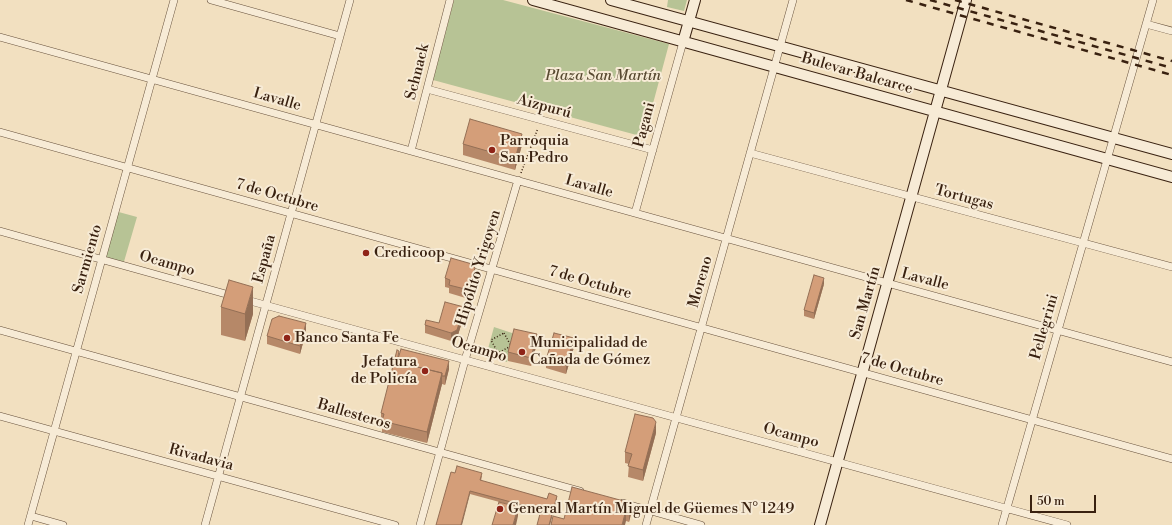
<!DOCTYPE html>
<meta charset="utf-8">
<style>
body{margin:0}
#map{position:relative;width:1172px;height:525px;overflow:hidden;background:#f2e0c0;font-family:"Libre Bodoni",serif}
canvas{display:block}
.scale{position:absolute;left:1030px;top:495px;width:66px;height:18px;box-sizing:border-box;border:2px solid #392110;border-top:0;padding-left:5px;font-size:12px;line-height:14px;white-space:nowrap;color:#392110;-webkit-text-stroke:3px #f7ebd6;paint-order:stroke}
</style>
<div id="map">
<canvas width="1172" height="525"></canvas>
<div class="scale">50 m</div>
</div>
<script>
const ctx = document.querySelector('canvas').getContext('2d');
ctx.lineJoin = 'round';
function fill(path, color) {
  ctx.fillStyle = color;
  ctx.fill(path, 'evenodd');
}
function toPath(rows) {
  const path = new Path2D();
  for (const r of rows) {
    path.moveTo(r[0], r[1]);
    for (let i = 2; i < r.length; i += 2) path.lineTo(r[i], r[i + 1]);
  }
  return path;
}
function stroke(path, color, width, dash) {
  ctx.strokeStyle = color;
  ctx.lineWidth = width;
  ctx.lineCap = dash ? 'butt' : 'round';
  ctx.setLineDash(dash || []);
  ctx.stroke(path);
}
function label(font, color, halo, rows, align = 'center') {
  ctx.font = font + ' "Libre Bodoni",serif';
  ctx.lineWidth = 4;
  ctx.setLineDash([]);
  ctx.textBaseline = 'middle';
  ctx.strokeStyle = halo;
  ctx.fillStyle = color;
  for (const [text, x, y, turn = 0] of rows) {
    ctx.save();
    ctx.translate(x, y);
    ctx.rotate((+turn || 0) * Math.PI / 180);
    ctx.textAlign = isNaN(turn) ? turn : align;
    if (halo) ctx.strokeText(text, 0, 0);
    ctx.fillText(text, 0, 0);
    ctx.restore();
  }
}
fill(toPath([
 [454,0,503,0,669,44,644,137,433,80],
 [668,0,687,0,684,11,667,7],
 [115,211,137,217,123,265,102,259],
 [494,327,515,334,507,362,486,356]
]), '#b7c395');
const street = toPath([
 [211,0,340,36],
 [1146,24,1172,31],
 [0,37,1172,362],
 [427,89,653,150],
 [0,132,1172,459],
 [411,151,450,0],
 [750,153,1172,267],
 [635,213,683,42],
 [0,231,233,296],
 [243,299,1067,525],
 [0,330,580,491],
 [0,416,395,525],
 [623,503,701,525],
 [31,516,63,525],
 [28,525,174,0],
 [205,525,350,0],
 [420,525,465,360,518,180],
 [646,525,793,0],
 [1002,525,1153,0]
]);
const secondary = toPath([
 [533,0,1172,177],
 [611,0,1172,154],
 [683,42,695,0],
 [820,525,966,0]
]);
stroke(street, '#67513c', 8);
stroke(secondary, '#392110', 12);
stroke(toPath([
 [521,173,538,128],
 [504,333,511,346,498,353,491,340,504,333],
 [479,355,496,349]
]), '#392110', 1.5, [1, 2]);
stroke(street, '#f7ebd6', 7);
stroke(secondary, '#f7ebd6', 10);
stroke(toPath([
 [906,0,1172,75],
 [930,0,1172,68],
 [955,0,1172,61]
]), '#392110', 2.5, [7, 7]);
fill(toPath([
 [463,144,522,145,515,170,463,155],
 [475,277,469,299,449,293,449,288,445,287,445,278],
 [824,284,814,319,804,316,804,310],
 [221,307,253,314,245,341,221,335],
 [464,316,457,338,451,341,425,333,425,325,439,323],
 [306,332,300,354,267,344,267,336],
 [537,343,531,366,508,361,508,352],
 [574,347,566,374,546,368,546,360],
 [399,354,449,369,445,385,442,384,427,443,382,432,382,425,381,424,381,413],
 [656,433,643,481,628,477,629,464,625,463,625,452],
 [455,473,482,476,481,481,547,499,557,498,540,513,470,494],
 [631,503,631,514,629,522,626,521,564,519]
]), '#b68868');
fill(toPath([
 [522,134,522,145,515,170,515,159],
 [475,268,475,277,469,299,469,290],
 [824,278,824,284,814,319,814,313],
 [253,287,253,314,245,341,245,314],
 [464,307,464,316,457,338,451,341,451,333],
 [306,323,306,332,300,354,300,346],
 [537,334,537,343,531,366,531,358],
 [574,338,574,347,566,374,566,365],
 [449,361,449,369,445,385,445,376],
 [442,373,442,384,427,443,427,432],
 [656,422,656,433,643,481,643,470],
 [470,491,470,494,462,525,461,525],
 [557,496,557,498,550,525,549,525],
 [631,503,631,514,629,522,629,511],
 [518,507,518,516,516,525,513,525],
 [626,510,626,521,625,525,622,525]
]), '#946f55');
const building = toPath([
 [470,119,522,134,515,159,463,144,470,119],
 [451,258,472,264,475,268,469,290,449,285,450,280,445,278,451,258],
 [814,275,824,278,814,313,804,310,814,275],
 [229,280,253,287,245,314,221,307,229,280],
 [445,302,464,307,457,330,451,333,425,325,426,320,439,323,445,302],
 [279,316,306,323,300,346,267,336,272,319,279,316],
 [514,329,537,334,531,358,508,352,514,329],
 [554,333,574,338,566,365,546,360,554,333],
 [401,349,449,361,445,376,442,376,442,373,397,362,401,349],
 [397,350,399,351,397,362,442,373,427,432,382,421,384,414,381,413,397,350],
 [635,414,653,418,656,422,643,470,628,466,632,454,625,452,635,414],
 [457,466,482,473,480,480,547,499,549,493,557,496,549,525,537,525,541,510,470,491,461,525,436,525,451,472,455,473,457,466],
 [572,487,631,503,629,511,626,510,622,525,551,525,553,516,564,519,572,487],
 [499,502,518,507,513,525,492,525,499,502]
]);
fill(building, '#d49e79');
stroke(building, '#946f55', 1);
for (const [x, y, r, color] of [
 [492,150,4,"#8f2418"],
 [366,253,4,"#8f2418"],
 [287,338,4,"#8f2418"],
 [522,352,4,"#8f2418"],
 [425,371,4,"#8f2418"],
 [500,509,4,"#8f2418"]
]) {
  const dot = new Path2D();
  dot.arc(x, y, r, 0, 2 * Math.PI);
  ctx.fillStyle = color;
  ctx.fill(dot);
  stroke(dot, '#f7ebd6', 1.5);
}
label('15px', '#392110', '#f7ebd6', [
 ["Schnack",418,72,-76],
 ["Bulevar Balcarce",857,74,16],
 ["Lavalle",277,100,16],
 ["Aizpurú",544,107,15],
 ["Pagani",645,125,-75],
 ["Lavalle",589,187,16],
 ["7 de Octubre",277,196,16],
 ["Tortugas",964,198,15],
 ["Sarmiento",88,259,-74],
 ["España",265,259,-75],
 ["Ocampo",167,264,16],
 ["Hipólito Yrigoyen",479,268,-73],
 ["Lavalle",925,280,15],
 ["Moreno",701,282,-74],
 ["7 de Octubre",590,283,16],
 ["San Martín",866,303,-74],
 ["Pellegrini",1045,327,-74],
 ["Ocampo",479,350,16],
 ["7 de Octubre",902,370,16],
 ["Ballesteros",354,415,16],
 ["Ocampo",791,436,15],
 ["Rivadavia",201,458,15]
]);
label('italic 15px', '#584a31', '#f7ebd6', [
 ["Plaza San Martín",603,76]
]);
label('15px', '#392110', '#f7ebd6', [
 ["Parroquia",500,141],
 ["San Pedro",500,158],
 ["Credicoop",374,253],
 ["Banco Santa Fe",295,338],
 ["Municipalidad de",530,343],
 ["Cañada de Gómez",530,360],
 ["Jefatura",417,362,"right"],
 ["de Policía",417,379,"right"],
 ["General Martín Miguel de Güemes N° 1249",508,509]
], 'left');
</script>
